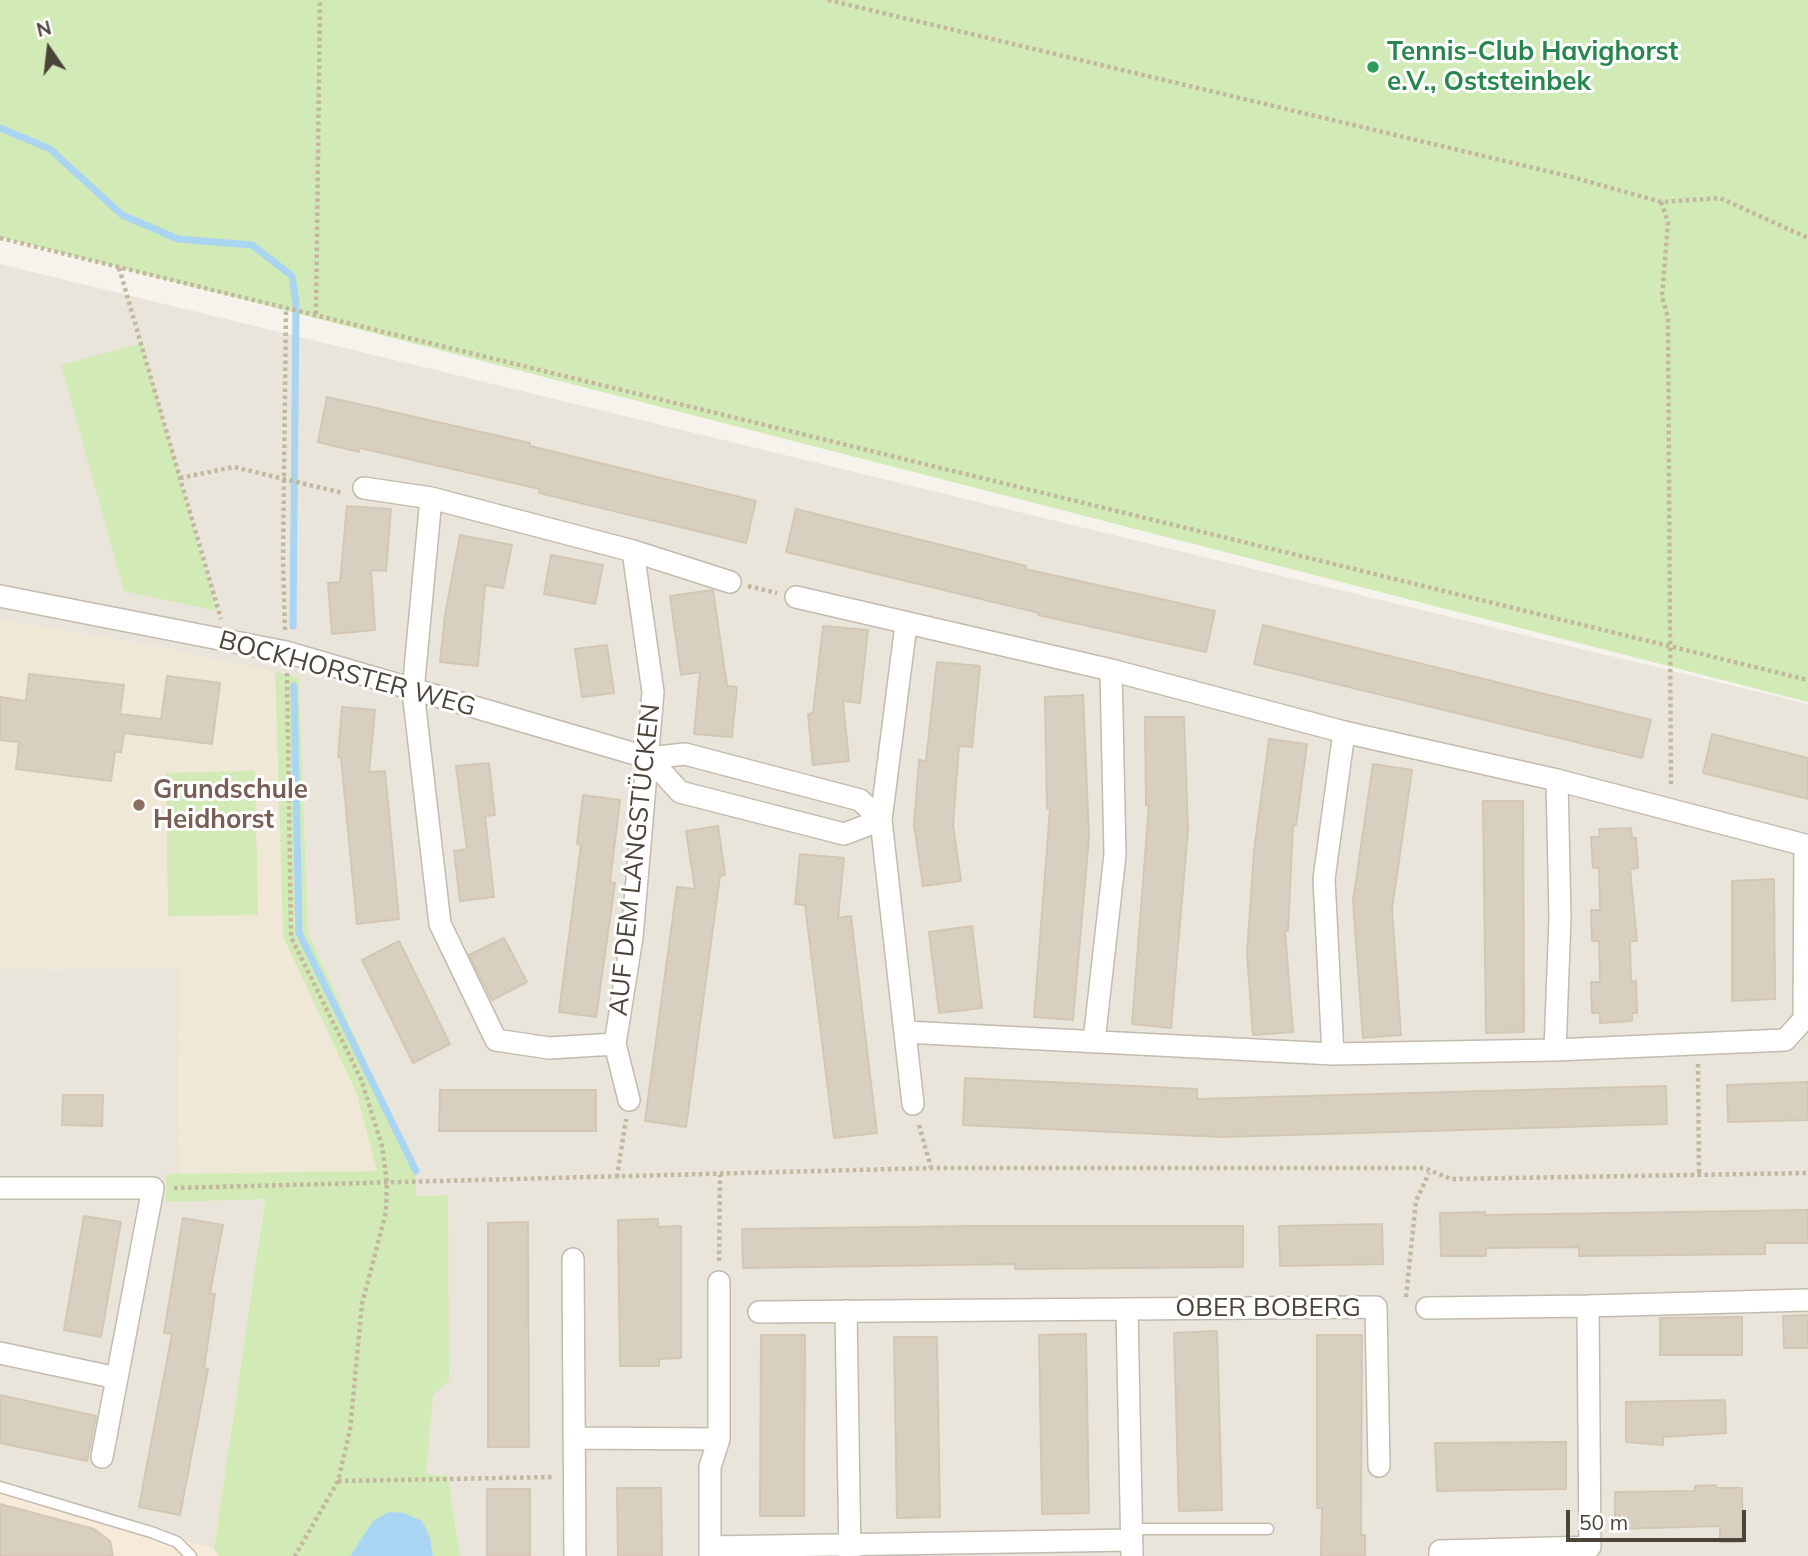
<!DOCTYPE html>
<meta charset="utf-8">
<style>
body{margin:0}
#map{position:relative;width:1808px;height:1556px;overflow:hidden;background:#f6f3ec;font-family:Mulish,sans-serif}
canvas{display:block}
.north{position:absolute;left:14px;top:14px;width:70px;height:70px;-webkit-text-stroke:5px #fff;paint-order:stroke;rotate:346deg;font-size:19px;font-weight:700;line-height:28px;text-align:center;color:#4b4439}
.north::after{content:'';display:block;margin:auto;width:24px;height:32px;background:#4b4439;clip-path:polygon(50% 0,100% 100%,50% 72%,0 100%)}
.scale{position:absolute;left:1566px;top:1510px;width:180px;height:32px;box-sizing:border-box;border:4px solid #4b4439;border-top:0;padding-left:9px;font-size:21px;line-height:24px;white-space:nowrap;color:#4b4439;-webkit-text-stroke:5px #fff;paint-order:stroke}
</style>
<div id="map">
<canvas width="1808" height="1556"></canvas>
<div class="north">N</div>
<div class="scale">50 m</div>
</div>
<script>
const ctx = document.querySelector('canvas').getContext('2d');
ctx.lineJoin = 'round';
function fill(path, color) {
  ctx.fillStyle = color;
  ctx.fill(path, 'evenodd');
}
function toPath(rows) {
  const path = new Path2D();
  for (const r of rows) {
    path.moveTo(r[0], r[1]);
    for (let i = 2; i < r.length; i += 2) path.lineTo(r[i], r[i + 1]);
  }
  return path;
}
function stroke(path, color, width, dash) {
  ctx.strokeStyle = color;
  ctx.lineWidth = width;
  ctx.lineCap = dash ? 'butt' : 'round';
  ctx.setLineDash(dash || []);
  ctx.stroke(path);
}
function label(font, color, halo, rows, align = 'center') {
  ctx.font = font + ' Mulish,sans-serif';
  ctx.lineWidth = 6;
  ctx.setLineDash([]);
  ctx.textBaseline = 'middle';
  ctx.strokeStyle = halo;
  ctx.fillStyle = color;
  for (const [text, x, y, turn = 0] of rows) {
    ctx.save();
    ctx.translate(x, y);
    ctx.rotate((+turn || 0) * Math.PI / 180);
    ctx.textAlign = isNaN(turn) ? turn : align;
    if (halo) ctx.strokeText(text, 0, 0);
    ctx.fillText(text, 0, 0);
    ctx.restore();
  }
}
fill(toPath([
 [0,264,1808,704,1808,1556,460,1556,448,1476,426,1474,448,1195,416,1196,416,1170,308,933,299,678,148,645,0,620],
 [180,968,179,1174,166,1174,166,1201,265,1198,214,1549,0,1488,0,969]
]), '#eae5da');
fill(toPath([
 [0,1488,214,1549,219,1556,0,1556]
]), '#f7ead8');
fill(toPath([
 [0,620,148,645,275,672,283,937,356,1092,377,1171,179,1174,180,968,0,969]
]), '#efe8d6');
fill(toPath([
 [0,0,1808,0,1808,702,0,237],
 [142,343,180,478,217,611,124,591,61,365],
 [275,672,299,678,308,933,416,1170,416,1196,448,1195,449,1380,433,1396,426,1474,448,1476,460,1556,433,1556,430,1537,373,1521,350,1556,219,1556,214,1549,265,1199,166,1202,166,1174,377,1171,356,1092,283,937],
 [255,771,258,915,168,916,166,773]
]), '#d2eab5');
fill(toPath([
 [389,1512,404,1513,422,1521,430,1537,433,1556,350,1556,373,1521]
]), '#a9d4f2');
stroke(toPath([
 [0,128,50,149,122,215,178,239,252,245,292,276,296,303,293,626],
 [294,686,299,933,416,1171]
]), '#a9d4f2', 7);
const building = toPath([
 [327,397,530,443,530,446,756,501,746,543,539,493,540,489,360,448,359,452,318,442,327,397],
 [347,506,391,509,386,571,371,570,375,630,332,634,328,583,340,582,347,506],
 [796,509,1026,566,1025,569,1215,611,1206,652,1038,615,1039,613,786,552,796,509],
 [460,535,512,545,503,588,485,585,478,666,440,662,445,615,460,535],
 [551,555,603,565,595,604,544,594,551,555],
 [713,590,727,686,737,687,732,737,694,734,700,672,681,675,670,596,713,590],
 [1263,625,1651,720,1642,758,1254,664,1263,625],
 [823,626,868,630,860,703,843,701,849,761,813,765,808,714,813,713,823,626],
 [607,645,614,693,582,697,575,649,607,645],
 [937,662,980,666,972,747,959,746,953,825,961,881,923,886,914,825,919,760,926,761,937,662],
 [29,674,124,685,120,714,161,719,167,676,220,683,212,744,124,733,121,752,115,752,111,781,16,769,19,742,0,740,0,697,26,701,29,674],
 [1083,695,1089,837,1073,1020,1034,1017,1050,809,1047,809,1045,697,1083,695],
 [342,707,375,710,369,772,385,771,399,919,357,924,341,757,338,757,342,707],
 [1145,717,1184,717,1188,830,1171,1028,1132,1024,1149,805,1146,805,1145,717],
 [1712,734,1808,758,1808,799,1703,773,1712,734],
 [1269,739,1307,744,1296,825,1293,825,1288,931,1285,931,1293,1032,1253,1035,1247,954,1254,851,1269,739],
 [489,763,495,815,485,816,494,897,460,901,454,851,467,849,456,766,489,763],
 [1373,764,1412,770,1392,909,1401,1035,1363,1038,1353,901,1373,764],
 [583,795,620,800,610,882,615,883,596,1017,559,1012,581,845,577,844,583,795],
 [1483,801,1523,801,1524,1032,1486,1033,1483,801],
 [718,826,725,875,720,876,686,1127,645,1121,677,887,695,889,686,831,718,826],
 [1631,828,1632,838,1636,838,1638,868,1630,869,1637,941,1630,941,1631,982,1636,981,1637,1013,1632,1013,1632,1021,1600,1023,1600,1013,1592,1013,1591,982,1600,982,1599,941,1592,941,1591,910,1600,910,1599,868,1593,868,1591,837,1600,837,1599,829,1631,828],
 [800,854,844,858,838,918,851,916,877,1133,834,1138,805,905,795,904,800,854],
 [1774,879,1775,999,1732,1001,1732,881,1774,879],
 [972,926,982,1008,939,1013,929,932,972,926],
 [504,938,527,982,492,1000,469,955,504,938],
 [399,941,450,1044,413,1063,362,960,399,941],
 [965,1078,1197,1089,1197,1099,1666,1086,1667,1124,1221,1137,963,1125,965,1078],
 [1808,1082,1808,1120,1728,1122,1727,1085,1808,1082],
 [440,1090,596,1090,596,1131,439,1131,440,1090],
 [63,1095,103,1095,102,1126,62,1125,63,1095],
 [1808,1210,1808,1243,1765,1243,1765,1254,1579,1256,1579,1247,1486,1248,1486,1256,1441,1256,1440,1213,1485,1212,1485,1215,1808,1210],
 [84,1216,121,1222,101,1337,64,1330,84,1216],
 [183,1218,223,1225,210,1293,215,1294,204,1368,208,1369,180,1515,139,1507,172,1334,164,1333,183,1218],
 [658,1219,658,1227,681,1226,681,1358,659,1359,659,1366,620,1366,618,1220,658,1219],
 [528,1222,529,1447,488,1447,488,1223,528,1222],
 [1382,1224,1383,1264,1280,1266,1279,1226,1382,1224],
 [979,1226,1243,1226,1243,1267,1015,1269,1015,1264,743,1268,742,1229,979,1226],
 [1808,1315,1808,1348,1784,1348,1783,1316,1808,1315],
 [1742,1317,1742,1355,1660,1355,1660,1318,1742,1317],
 [1217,1331,1222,1510,1179,1511,1174,1333,1217,1331],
 [1086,1334,1089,1513,1042,1514,1039,1335,1086,1334],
 [761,1335,805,1335,804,1516,760,1516,761,1335],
 [1317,1335,1362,1335,1361,1535,1365,1535,1365,1556,1321,1556,1322,1508,1317,1508,1317,1335],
 [894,1337,937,1337,940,1517,897,1518,894,1337],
 [0,1395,96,1416,87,1461,0,1443,0,1395],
 [1725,1400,1726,1433,1663,1437,1663,1445,1626,1442,1626,1402,1725,1400],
 [1566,1442,1566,1489,1437,1491,1435,1443,1566,1442],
 [1716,1485,1716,1488,1742,1488,1743,1542,1720,1542,1720,1526,1615,1529,1615,1492,1695,1491,1695,1486,1716,1485],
 [617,1488,661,1488,662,1556,618,1556,617,1488],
 [487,1489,530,1489,530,1556,487,1556,487,1489],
 [0,1504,94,1529,110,1541,113,1556,0,1556,0,1504]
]);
fill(building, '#d8cfc1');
stroke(building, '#d3c7b4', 2);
const service = toPath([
 [0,1487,151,1532,177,1542,191,1556],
 [1132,1529,1268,1529]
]);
const minor = toPath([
 [364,488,431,498,633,551,730,582],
 [431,498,413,691,440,924,496,1040,549,1048,615,1044],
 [0,596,286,652,649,758,685,754,860,800,881,820,844,834,680,792,649,758],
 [796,597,1111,670,1344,732,1557,780,1805,845,1804,1019,1785,1040,1555,1050,1333,1054,905,1032],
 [906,625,881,820,913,1104],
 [1094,1041,1115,855,1111,670],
 [1555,1050,1560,918,1557,780],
 [1333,1054,1324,879,1344,732],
 [629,1100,615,1044,632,937,653,692,633,551],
 [0,1188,153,1188,102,1457],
 [573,1259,575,1556],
 [1588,1306,1808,1300],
 [1427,1308,1588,1306,1590,1547,1440,1551,1440,1556],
 [1127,1309,1132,1556],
 [846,1311,850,1556],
 [759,1312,1376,1307,1379,1466],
 [0,1353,117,1378],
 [574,1438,719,1439],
 [710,1547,1132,1540],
 [710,1556,710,1467,719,1439,719,1282]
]);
stroke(service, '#c2bbae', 13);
stroke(minor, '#c2bbae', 24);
stroke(toPath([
 [828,0,1572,177,1661,202,1720,198,1808,238],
 [1661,202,1668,222,1662,297,1668,317,1671,787],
 [0,238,1808,680],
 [119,268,221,619],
 [316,314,320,0],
 [180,478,234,467,343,493],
 [748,586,777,593],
 [285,630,283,559,286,308],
 [287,673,291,937,361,1079,382,1146,387,1183,386,1212,362,1304,350,1430,338,1481,295,1556],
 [1698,1064,1699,1175],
 [919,1125,931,1168],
 [617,1177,626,1119],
 [174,1188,931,1168,1424,1168,1451,1179,1808,1173],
 [719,1261,720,1175],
 [1406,1297,1416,1201,1429,1173],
 [338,1481,554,1477]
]), '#c4b79f', 4.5, [3.5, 3.5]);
stroke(service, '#fff', 10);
stroke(minor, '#fff', 21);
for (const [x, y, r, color] of [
 [1373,67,7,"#2e9e5b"],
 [139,805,7,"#8d6e63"]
]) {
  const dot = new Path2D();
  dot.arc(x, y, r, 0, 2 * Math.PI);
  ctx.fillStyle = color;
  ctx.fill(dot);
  stroke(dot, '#fff', 2.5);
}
label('bold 26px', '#27864d', '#fff', [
 ["Tennis-Club Havighorst",1387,52],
 ["e.V., Oststeinbek",1387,82]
], 'left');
label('26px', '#4b4439', '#fff', [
 ["BOCKHORSTER WEG",347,674,15],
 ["AUF DEM LANGSTÜCKEN",635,860,-84],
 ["OBER BOBERG",1268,1308]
]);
label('bold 26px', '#785e54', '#fff', [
 ["Grundschule",153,790],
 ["Heidhorst",153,820]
], 'left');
</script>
